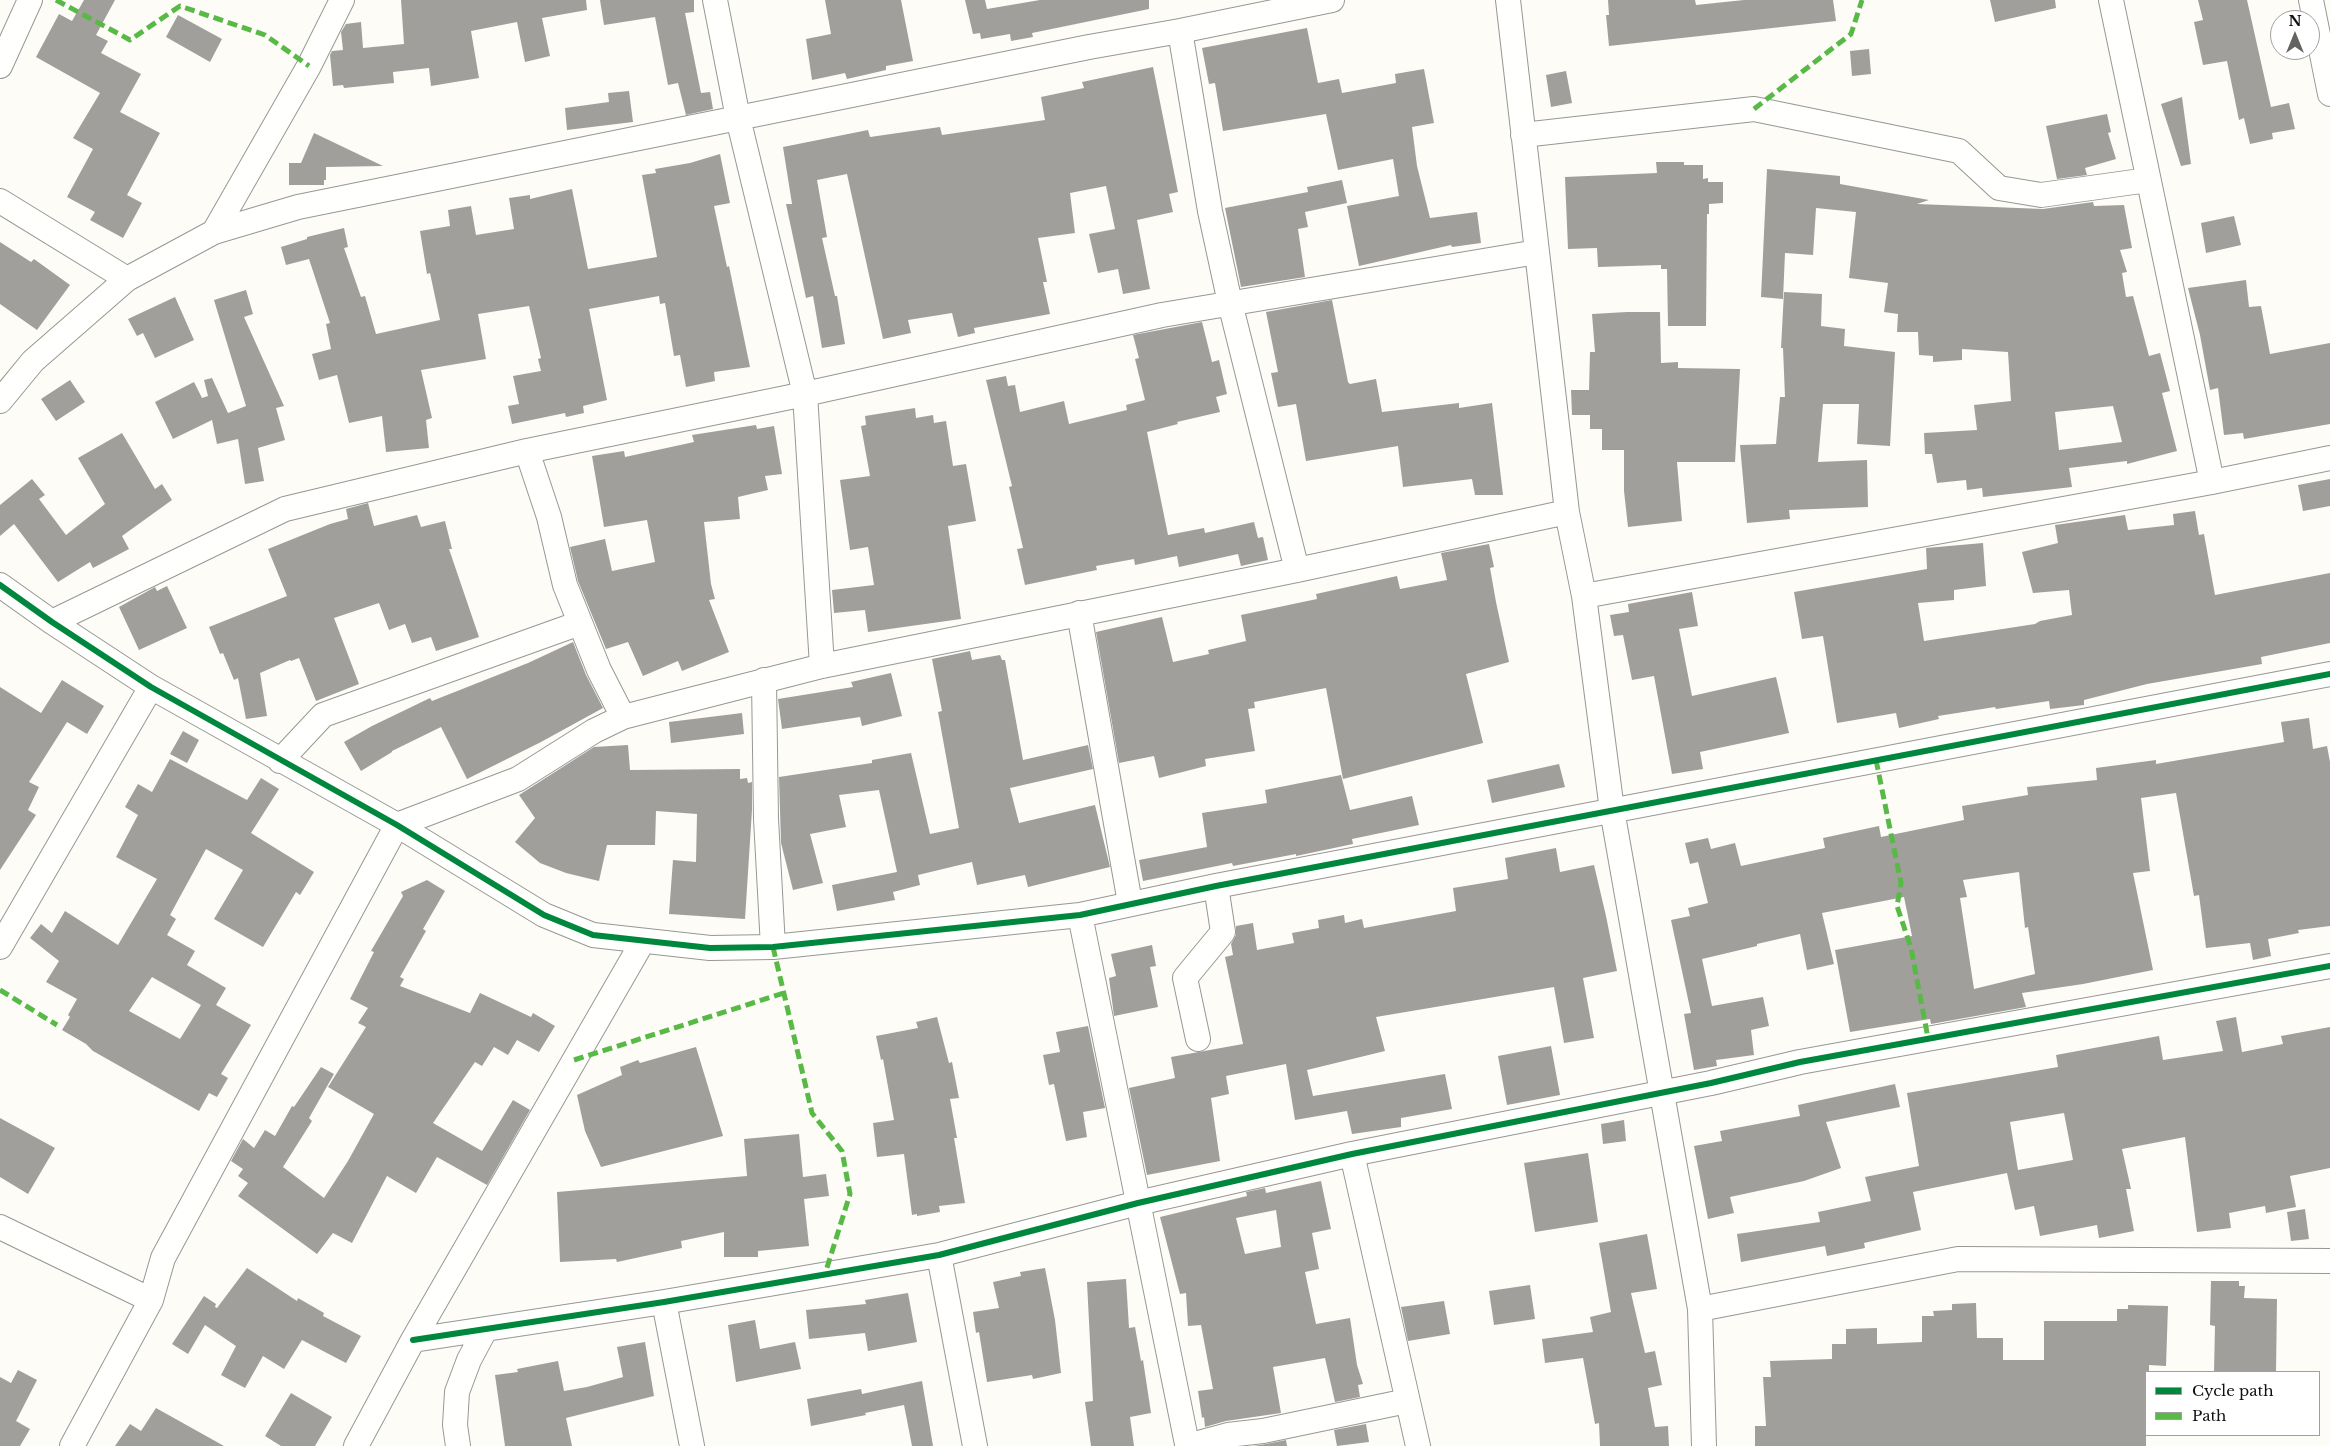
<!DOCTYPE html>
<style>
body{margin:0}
#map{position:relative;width:2330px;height:1446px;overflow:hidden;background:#fdfcf7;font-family:"Libre Baskerville",serif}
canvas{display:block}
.legend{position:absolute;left:2145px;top:1371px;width:175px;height:65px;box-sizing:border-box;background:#fff;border:1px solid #a0a0a0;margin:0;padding:6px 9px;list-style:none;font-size:15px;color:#111}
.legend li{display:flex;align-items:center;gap:10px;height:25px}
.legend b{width:25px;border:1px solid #a0a0a0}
.north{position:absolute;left:2270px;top:10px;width:50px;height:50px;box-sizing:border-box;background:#fff;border:1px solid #a0a0a0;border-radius:50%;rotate:0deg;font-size:14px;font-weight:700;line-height:20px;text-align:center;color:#111}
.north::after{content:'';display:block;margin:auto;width:18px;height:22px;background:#646362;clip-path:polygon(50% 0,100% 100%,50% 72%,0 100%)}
</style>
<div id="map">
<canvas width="2330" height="1446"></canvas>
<ul class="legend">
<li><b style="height:6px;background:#00873e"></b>Cycle path</li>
<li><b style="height:6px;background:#58b947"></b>Path</li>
</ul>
<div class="north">N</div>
</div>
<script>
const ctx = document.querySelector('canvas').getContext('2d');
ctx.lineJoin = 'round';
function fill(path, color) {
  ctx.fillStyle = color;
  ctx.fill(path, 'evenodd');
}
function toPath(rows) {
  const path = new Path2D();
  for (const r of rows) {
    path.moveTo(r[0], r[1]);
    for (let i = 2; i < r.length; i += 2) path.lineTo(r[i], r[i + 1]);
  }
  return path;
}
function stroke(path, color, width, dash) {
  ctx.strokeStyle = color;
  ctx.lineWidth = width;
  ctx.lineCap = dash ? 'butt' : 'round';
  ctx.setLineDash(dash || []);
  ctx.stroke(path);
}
fill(toPath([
 [84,0,115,0,96,35,108,41,101,53,141,74,120,112,160,133,127,195,142,203,123,238,90,220,95,212,67,197,93,149,73,138,100,93,36,57,59,14,72,21],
 [401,0,586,0,587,10,542,18,550,56,525,62,517,22,471,31,479,78,431,86,429,68,393,72,394,83,344,88,343,85,333,86,330,55,332,51,343,50,341,32,346,24,361,22,363,48,404,44],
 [600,0,694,0,694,12,685,13,701,93,710,92,713,109,686,115,678,83,668,85,655,17,604,25],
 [825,0,901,0,913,61,886,66,886,70,847,79,845,73,812,80,806,39,831,34],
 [965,0,985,0,987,9,1040,0,1149,0,1149,9,1032,33,1033,37,1011,41,1010,34,981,39,980,33,973,34],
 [1608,0,1695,0,1696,5,1744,0,1833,0,1836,21,1609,46,1606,15,1609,15],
 [1990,0,2055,0,2056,8,1995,22],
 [2198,0,2247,0,2271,107,2289,103,2295,129,2272,133,2273,139,2250,144,2244,118,2239,120,2227,61,2203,65,2194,22,2203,20],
 [178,15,222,39,210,62,166,37],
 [1307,28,1318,83,1339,79,1342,93,1396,83,1395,74,1424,69,1434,123,1412,127,1417,166,1430,218,1477,212,1481,243,1452,247,1451,245,1359,266,1347,206,1399,196,1393,159,1338,170,1326,114,1223,131,1215,83,1209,84,1202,48],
 [1869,49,1871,74,1852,76,1850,51],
 [1153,67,1178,192,1169,194,1173,212,1137,220,1150,289,1123,294,1118,269,1098,273,1089,234,1115,229,1106,186,1070,193,1075,233,1038,238,1047,282,1043,282,1050,314,974,328,975,333,958,337,952,313,908,320,911,333,883,339,847,174,817,180,827,237,822,238,835,296,837,296,845,344,822,348,813,296,806,298,786,204,792,204,783,147,868,130,870,137,940,127,942,135,1045,120,1041,97,1084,88,1082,82],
 [1566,71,1572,103,1551,107,1546,75],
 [629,91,633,122,567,130,565,108,609,102,608,93],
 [2182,97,2191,164,2181,166,2161,104],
 [2107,114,2111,132,2108,133,2116,159,2085,168,2087,175,2057,179,2046,126],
 [314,133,383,166,326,167,326,180,324,180,324,185,289,185,289,163,301,163],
 [720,154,730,203,714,206,727,267,729,266,750,367,714,372,715,381,686,387,680,355,674,356,665,303,660,304,659,296,589,309,607,400,583,406,584,413,566,417,565,413,512,424,508,406,519,404,513,376,541,371,538,359,541,358,529,306,478,314,486,359,421,370,432,418,426,420,429,448,386,452,382,416,349,423,337,375,319,380,312,354,331,349,326,324,330,323,309,259,286,265,281,247,307,239,307,237,344,228,348,247,344,248,361,297,365,296,376,334,440,320,430,273,427,274,420,231,450,226,448,210,471,206,476,235,514,229,509,198,530,195,530,199,572,189,588,269,657,257,642,175,656,173,655,169,690,163],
 [1656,162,1684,162,1684,165,1703,165,1703,179,1708,178,1708,182,1723,182,1723,203,1709,204,1709,214,1707,214,1706,326,1668,326,1667,269,1661,269,1661,265,1598,267,1597,248,1568,249,1565,177,1657,173],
 [1767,169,1840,176,1840,184,1929,200,1917,204,2043,209,2093,202,2094,206,2124,205,2132,248,2120,250,2127,272,2122,273,2126,297,2133,296,2149,356,2160,353,2170,391,2162,393,2177,451,2127,464,2127,461,2069,468,2072,487,1983,497,1982,488,1967,490,1966,480,1937,483,1932,454,1925,454,1924,433,1977,430,1974,405,2011,401,2008,352,1962,349,1962,360,1933,362,1933,356,1919,355,1918,332,1897,332,1898,314,1884,312,1888,283,1849,278,1856,212,1816,208,1813,255,1785,253,1783,299,1761,297],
 [2113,406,2122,442,2059,450,2055,412],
 [1342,180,1347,203,1305,212,1308,227,1298,229,1305,277,1241,287,1225,208,1308,192,1307,187],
 [2234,216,2241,245,2206,253,2201,223],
 [0,242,31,262,34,259,70,285,37,330,0,304],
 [2246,280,2249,307,2261,306,2270,354,2330,343,2330,424,2244,439,2243,433,2224,435,2218,388,2210,390,2200,335,2188,288],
 [246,290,253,314,244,317,284,406,276,408,285,440,258,448,264,481,245,484,238,439,217,444,212,420,173,439,155,402,194,382,202,398,208,396,204,380,212,378,228,413,246,406,214,300],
 [1784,292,1822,294,1821,326,1845,329,1844,346,1895,352,1890,446,1857,444,1859,404,1823,404,1818,462,1867,460,1868,507,1789,510,1790,519,1747,523,1740,445,1776,444,1780,397,1785,397,1783,348,1781,348],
 [175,297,194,340,155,358,143,333,137,336,128,319],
 [1332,300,1348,382,1350,384,1376,379,1382,412,1459,403,1459,408,1492,403,1503,495,1475,495,1472,479,1403,487,1398,446,1306,461,1296,404,1278,407,1271,373,1278,372,1266,312],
 [1627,312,1660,312,1661,363,1678,362,1678,368,1740,369,1735,462,1677,462,1682,521,1628,527,1624,491,1624,450,1602,450,1602,429,1590,429,1590,415,1572,415,1571,390,1589,390,1590,352,1595,352,1592,314],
 [1202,322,1212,362,1219,360,1227,394,1216,397,1220,412,1177,422,1178,424,1147,432,1168,535,1204,528,1205,533,1254,522,1258,538,1263,537,1268,560,1241,566,1238,554,1179,567,1177,556,1135,565,1134,559,1096,566,1097,570,1025,585,1017,549,1023,548,1009,487,1012,486,986,380,1006,376,1008,386,1015,385,1020,412,1064,401,1069,424,1127,410,1126,405,1145,400,1135,359,1139,358,1133,335],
 [70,380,85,402,56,421,41,399],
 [915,408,916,418,933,415,934,423,946,421,953,466,966,464,976,521,948,526,961,619,868,632,865,610,834,613,832,590,874,585,868,547,850,550,840,480,870,476,861,426,866,425,865,416],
 [756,425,757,429,774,426,782,474,765,476,768,490,738,497,740,519,704,522,711,584,715,599,709,600,729,652,682,671,678,661,643,676,628,642,606,649,578,581,570,547,605,539,612,571,655,562,647,520,604,527,592,456,624,451,625,457,694,442,692,435],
 [122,433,155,489,162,484,172,500,122,536,129,549,93,568,90,562,58,582,14,524,0,536,0,505,32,479,45,495,39,499,66,535,105,504,78,458],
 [2330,479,2330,506,2303,511,2298,485],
 [368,503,374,526,417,515,421,527,445,521,452,549,449,549,479,637,436,651,431,637,412,643,405,624,389,630,379,603,334,618,359,684,316,701,299,658,291,661,290,660,260,673,267,716,246,719,238,678,234,680,223,653,220,654,209,627,287,596,268,549,330,524,348,519,346,509],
 [2195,511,2199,535,2204,534,2215,595,2330,573,2330,643,2261,657,2262,664,2147,684,2084,700,2084,705,2050,709,2049,701,1996,709,1995,707,1938,716,1939,719,1899,728,1896,713,1837,723,1823,636,1802,639,1794,592,1927,569,1926,548,1983,543,1986,586,1954,590,1954,600,1918,603,1924,641,2035,624,2040,621,2072,615,2069,590,2033,593,2022,552,2058,543,2055,525,2125,515,2128,530,2174,525,2173,514],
 [1489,544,1494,567,1490,568,1496,602,1509,662,1466,674,1483,743,1343,779,1326,688,1254,702,1255,708,1248,709,1255,751,1205,759,1206,766,1159,778,1154,756,1119,763,1096,632,1162,617,1173,662,1209,654,1208,650,1246,641,1241,615,1317,599,1316,594,1397,576,1400,589,1447,580,1441,553],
 [167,586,187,628,139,650,119,607,155,587,157,591],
 [1692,592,1698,626,1679,629,1692,696,1776,677,1789,733,1700,752,1703,769,1672,774,1654,676,1632,680,1623,635,1614,636,1610,615,1629,612,1628,604],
 [573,642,586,675,603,708,541,742,467,779,441,727,392,751,392,752,361,771,344,742,372,726,430,698,432,701,528,663],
 [970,651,972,660,1000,655,1002,660,1005,660,1023,760,1088,745,1093,769,1010,788,1019,823,1095,805,1110,867,1028,887,1025,875,977,885,972,862,918,875,920,885,893,892,895,900,837,911,832,885,897,872,879,790,839,795,846,827,810,834,823,883,793,890,781,843,779,777,872,763,872,760,911,753,930,834,959,828,938,712,942,711,932,659],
 [891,673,902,716,862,726,860,717,782,729,778,699,853,687,851,682],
 [62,680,104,706,87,734,67,722,29,782,39,787,28,810,36,815,0,870,0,687,41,713],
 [742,713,744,734,671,743,669,722],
 [2309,718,2313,749,2327,746,2330,762,2330,926,2298,930,2299,933,2268,939,2271,956,2253,960,2250,943,2206,948,2199,895,2194,896,2176,793,2141,798,2150,871,2133,873,2153,970,2083,984,2022,993,2026,1007,1931,1024,1930,1019,1850,1032,1835,950,1912,936,1904,897,1822,913,1834,964,1807,970,1800,934,1757,944,1757,946,1702,959,1712,1006,1763,997,1769,1026,1751,1030,1754,1055,1716,1060,1717,1066,1694,1070,1684,1014,1691,1013,1671,920,1690,916,1688,908,1708,903,1698,862,1690,864,1685,843,1708,838,1711,849,1735,843,1741,866,1825,848,1823,838,1879,826,1881,837,1964,820,1962,806,2028,795,2027,787,2097,780,2096,768,2156,760,2156,764,2284,742,2281,722],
 [2019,872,2025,928,2028,927,2035,974,1974,989,1960,898,1967,897,1963,880],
 [183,731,199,740,187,763,170,754],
 [628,745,630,770,740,769,740,779,747,778,748,783,752,782,752,810,745,919,669,914,673,860,696,862,697,814,656,811,655,845,607,845,599,881,566,873,540,863,515,842,535,818,519,795,594,747],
 [170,759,247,800,261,778,279,789,251,833,314,872,300,895,296,892,263,947,214,919,243,870,206,849,170,915,176,919,167,935,195,951,187,965,226,988,216,1005,251,1025,221,1074,228,1078,217,1097,209,1093,199,1111,93,1051,86,1044,62,1030,70,1017,68,1015,77,999,46,982,59,961,30,938,41,924,52,933,65,911,118,945,157,879,116,857,138,815,125,807,138,784,152,792],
 [152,977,201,1005,180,1039,129,1011],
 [1559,764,1565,787,1492,803,1487,780],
 [1341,775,1350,810,1412,796,1419,825,1352,839,1353,844,1296,856,1296,854,1233,866,1232,863,1143,881,1139,860,1207,847,1202,813,1267,803,1265,790],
 [1556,848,1560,872,1594,865,1606,916,1617,971,1583,978,1594,1038,1564,1043,1554,987,1376,1017,1385,1051,1307,1070,1313,1096,1445,1074,1452,1109,1401,1118,1401,1127,1352,1134,1347,1111,1295,1120,1286,1064,1226,1076,1229,1094,1211,1098,1220,1161,1147,1175,1129,1088,1175,1078,1171,1057,1243,1044,1225,957,1233,955,1231,944,1236,935,1236,926,1253,923,1257,950,1294,943,1292,933,1319,928,1318,920,1344,915,1345,923,1362,919,1364,928,1456,911,1453,888,1508,879,1505,858],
 [427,880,445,891,423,929,426,931,400,977,404,979,400,986,470,1013,480,993,531,1017,533,1013,555,1026,539,1052,517,1040,508,1055,494,1047,482,1066,475,1062,433,1123,482,1151,513,1100,530,1110,487,1185,437,1157,416,1193,387,1176,352,1243,333,1233,317,1254,238,1196,248,1183,238,1176,243,1169,231,1161,243,1139,254,1148,265,1130,275,1136,292,1106,294,1107,321,1067,334,1074,309,1118,312,1121,283,1167,324,1198,348,1161,374,1114,328,1087,366,1027,358,1023,368,1008,350,999,374,952,371,951,403,896,401,892],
 [1152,945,1156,966,1150,967,1158,1007,1114,1016,1109,978,1116,976,1111,954],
 [937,1017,949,1063,952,1062,959,1098,950,1099,957,1138,954,1138,965,1203,939,1206,940,1212,917,1216,917,1214,912,1215,904,1154,877,1157,873,1123,894,1120,883,1059,881,1060,876,1036,918,1028,916,1022],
 [2236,1017,2242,1052,2283,1044,2281,1036,2330,1027,2330,1168,2290,1176,2296,1207,2266,1213,2265,1206,2229,1213,2231,1228,2197,1232,2185,1137,2122,1149,2131,1189,2126,1189,2134,1231,2099,1238,2097,1225,2040,1236,2034,1206,2015,1210,2007,1173,1913,1192,1921,1230,1864,1243,1865,1248,1827,1256,1825,1246,1741,1262,1737,1234,1820,1222,1818,1212,1871,1201,1865,1177,1919,1166,1907,1093,2058,1067,2056,1055,2159,1036,2163,1060,2223,1051,2216,1021],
 [2064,1113,2073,1160,2018,1170,2010,1122],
 [1088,1026,1105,1108,1083,1112,1087,1137,1066,1141,1054,1084,1049,1085,1043,1055,1060,1052,1056,1032],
 [1551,1046,1560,1095,1507,1105,1498,1056],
 [696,1047,723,1136,601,1167,585,1131,577,1095,622,1075,620,1067,638,1060,640,1063],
 [1895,1084,1900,1107,1826,1122,1841,1168,1804,1181,1730,1197,1734,1213,1708,1219,1694,1146,1722,1141,1720,1131,1800,1116,1798,1105],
 [0,1118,55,1148,28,1194,0,1177],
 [1624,1120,1626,1141,1603,1144,1601,1124],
 [799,1134,803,1177,826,1174,829,1196,804,1199,809,1246,758,1251,758,1257,724,1257,724,1232,681,1241,682,1248,617,1262,616,1259,560,1262,557,1192,747,1176,744,1139],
 [1588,1153,1598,1222,1535,1232,1524,1163],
 [1321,1181,1331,1229,1312,1233,1319,1269,1305,1272,1316,1324,1350,1318,1357,1365,1363,1384,1358,1385,1360,1397,1335,1402,1325,1358,1273,1367,1281,1413,1226,1421,1205,1427,1204,1417,1202,1418,1198,1391,1213,1389,1201,1325,1188,1326,1186,1293,1180,1294,1160,1217,1247,1196,1246,1192,1265,1188,1266,1193],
 [1276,1210,1281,1247,1245,1254,1236,1218],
 [2305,1209,2309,1239,2291,1241,2287,1212],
 [1647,1234,1657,1289,1631,1293,1645,1353,1655,1351,1662,1385,1648,1388,1655,1427,1668,1426,1669,1446,1600,1446,1599,1423,1595,1424,1583,1358,1545,1363,1542,1339,1593,1332,1590,1317,1611,1312,1599,1243],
 [247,1268,297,1301,298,1298,324,1313,323,1316,361,1336,346,1363,302,1340,284,1369,263,1356,245,1388,221,1375,236,1346,205,1325,188,1354,172,1344,204,1296,216,1304,215,1307,217,1308],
 [1045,1268,1055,1320,1061,1373,1033,1379,1032,1375,987,1382,979,1332,976,1333,973,1312,999,1308,993,1282,1021,1276,1020,1272],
 [1126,1279,1129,1328,1135,1327,1141,1361,1143,1360,1151,1413,1130,1417,1134,1446,1091,1446,1085,1402,1093,1401,1087,1282],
 [2211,1281,2239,1281,2239,1286,2245,1286,2244,1298,2277,1299,2276,1372,2214,1372,2215,1326,2210,1325],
 [1530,1285,1535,1319,1494,1325,1489,1291],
 [908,1293,917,1342,868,1351,865,1333,809,1339,806,1310,866,1304,865,1300],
 [1444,1301,1450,1334,1408,1341,1401,1307],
 [1976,1303,1977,1338,2003,1338,2003,1360,2044,1360,2044,1321,2117,1321,2117,1309,2128,1309,2128,1305,2168,1306,2166,1366,2149,1365,2149,1372,2146,1372,2146,1446,1755,1446,1755,1426,1766,1426,1763,1377,1771,1377,1770,1361,1832,1359,1832,1344,1846,1344,1846,1329,1877,1328,1877,1344,1922,1342,1922,1316,1934,1316,1933,1311,1952,1310,1952,1304],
 [755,1320,760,1349,795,1342,801,1369,736,1382,728,1325],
 [645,1342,654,1396,566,1418,572,1446,505,1446,495,1375,518,1372,517,1369,558,1361,564,1391,587,1387,623,1377,617,1347],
 [18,1370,37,1380,16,1421,30,1429,20,1446,0,1446,0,1377,11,1383],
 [922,1381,933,1446,912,1446,904,1405,865,1413,866,1415,811,1426,807,1399,861,1389,862,1394],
 [291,1393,332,1417,315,1446,281,1446,265,1436],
 [156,1408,224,1446,115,1446,130,1424,141,1431],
 [1366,1424,1369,1442,1337,1446,1334,1430],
 [1286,1440,1287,1446,1253,1446,1266,1444]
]), '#a19f9c');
const minor = toPath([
 [715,0,738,118,805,394,822,666],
 [1508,0,1567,512,1584,596,1612,810,1700,1309,1704,1446],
 [2111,0,2212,482],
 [2311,0,2330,94],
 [1180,31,1210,211,1230,303,1297,570],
 [0,66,30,0],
 [1523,135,1754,109,1959,151,1999,188,2041,195,2148,180],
 [0,201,127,279],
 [214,232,309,66,342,0],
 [0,401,33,361,127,279,214,232,298,207,1089,47,1180,31,1332,0],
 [527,451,549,517,565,585,599,670,623,717],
 [0,585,52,622,151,687,397,825,544,915,593,935,710,948,773,947,1080,915,1216,886,2330,674],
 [1584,596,2212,482,2330,458],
 [1079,613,1130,903],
 [52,622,285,509,527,451,805,394,1162,315,1537,252],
 [764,680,766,819,773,947],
 [280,761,323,715,580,623],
 [1080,915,1187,1444],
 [0,947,151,687],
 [1198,1039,1185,978,1223,932,1216,886],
 [1352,1154,1418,1446],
 [0,1227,151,1300],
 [939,1255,975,1446],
 [664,1302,692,1446],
 [1700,1309,1958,1259,2330,1261],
 [413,1340,664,1302,939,1255,1138,1203,1352,1154,1711,1083,1800,1062,2330,966],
 [72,1446,151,1300,163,1258,397,825,518,779,594,731,623,717,822,666,1297,570,1567,512],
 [356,1446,413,1340,643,941],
 [458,1446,455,1425,457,1392,469,1360,485,1330],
 [1187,1446,1228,1435,1263,1431,1407,1401]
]);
stroke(minor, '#979795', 26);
stroke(minor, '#fffffe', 24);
stroke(toPath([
 [56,0,130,40,180,6,265,35,309,66],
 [1754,109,1851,34,1862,0],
 [1876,760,1901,883,1897,906,1911,948,1928,1038],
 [773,947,812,1113,842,1151,850,1194,825,1274],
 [0,990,57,1025],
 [574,1060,784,993]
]), '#58b947', 5, [10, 5]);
stroke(toPath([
 [0,585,52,622,151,687,397,825,544,915,593,935,710,948,773,947,1080,915,1216,886,2330,674],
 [413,1340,664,1302,939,1255,1138,1203,1352,1154,1711,1083,1800,1062,2330,966]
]), '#00873e', 6);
</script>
